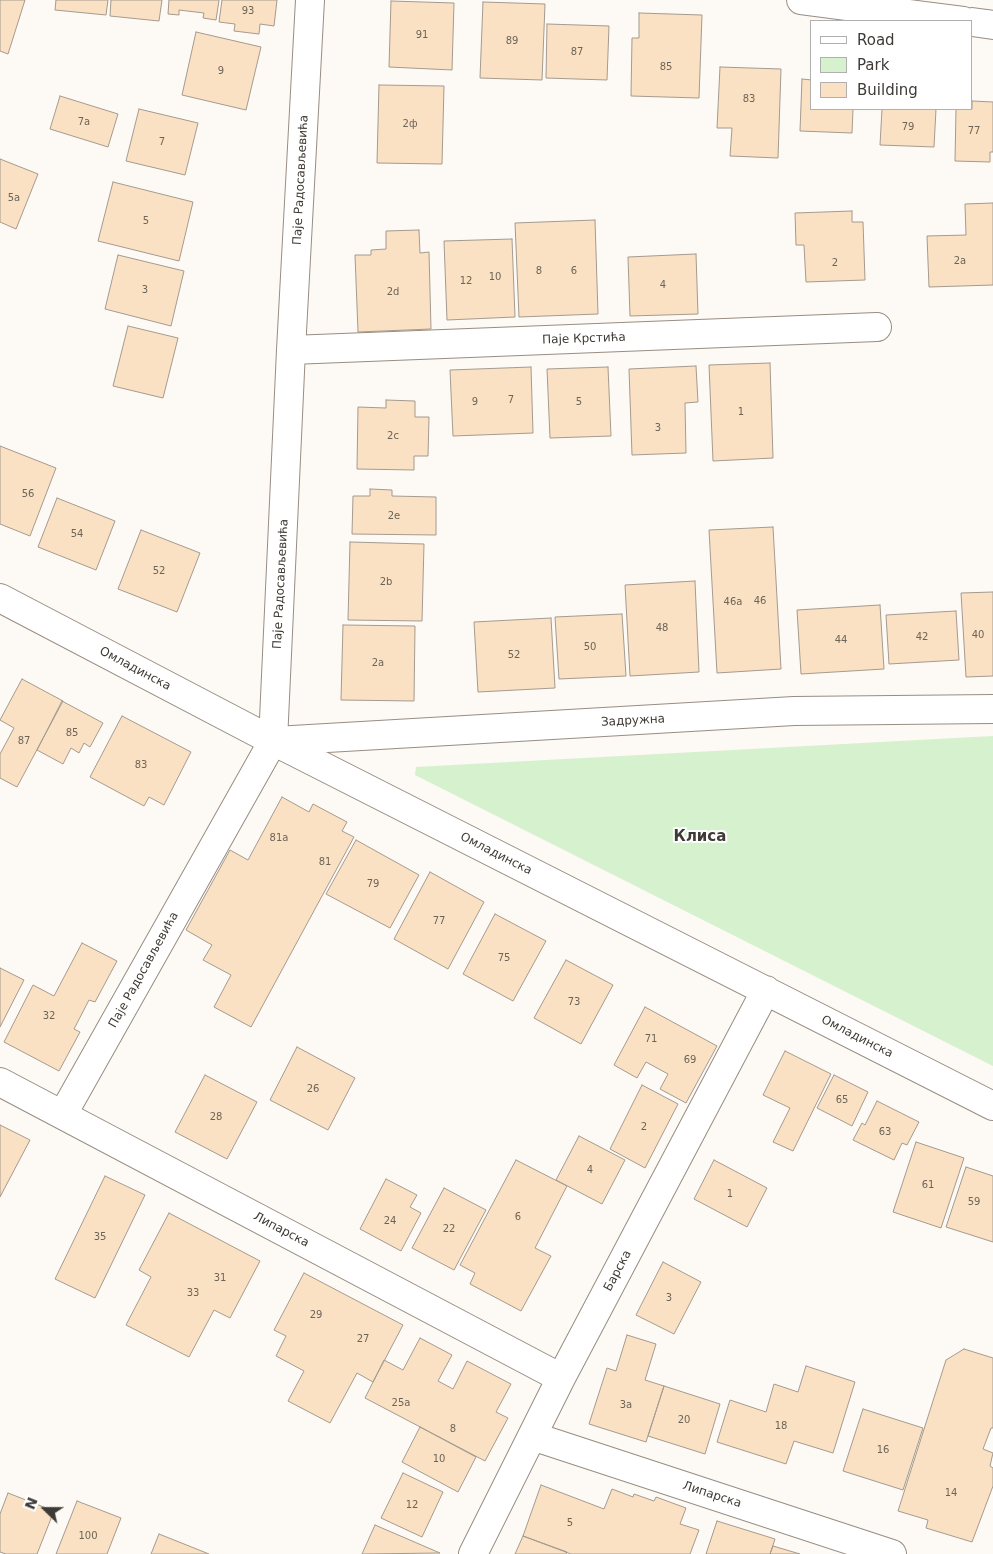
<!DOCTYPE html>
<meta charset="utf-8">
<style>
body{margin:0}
#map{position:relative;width:993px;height:1554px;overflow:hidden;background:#fdf9f4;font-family:"DejaVu Sans",sans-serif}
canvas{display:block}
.legend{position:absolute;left:810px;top:20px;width:162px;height:90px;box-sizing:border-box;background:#fff;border:1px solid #b2b0ae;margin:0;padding:6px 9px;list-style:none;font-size:15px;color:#3e3a35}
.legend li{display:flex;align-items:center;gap:10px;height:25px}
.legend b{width:25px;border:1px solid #b2b0ae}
.north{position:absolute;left:20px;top:1484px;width:50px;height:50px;-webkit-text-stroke:4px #fff;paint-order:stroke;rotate:292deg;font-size:14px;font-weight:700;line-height:20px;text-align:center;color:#3e3a35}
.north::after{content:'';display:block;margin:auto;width:18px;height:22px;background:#3e3a35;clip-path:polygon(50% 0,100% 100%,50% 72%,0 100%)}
</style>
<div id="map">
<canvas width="993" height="1554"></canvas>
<ul class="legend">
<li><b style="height:6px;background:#fff"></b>Road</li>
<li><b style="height:14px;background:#d6f1cd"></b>Park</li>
<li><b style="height:14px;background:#fbe1c3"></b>Building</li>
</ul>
<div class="north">N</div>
</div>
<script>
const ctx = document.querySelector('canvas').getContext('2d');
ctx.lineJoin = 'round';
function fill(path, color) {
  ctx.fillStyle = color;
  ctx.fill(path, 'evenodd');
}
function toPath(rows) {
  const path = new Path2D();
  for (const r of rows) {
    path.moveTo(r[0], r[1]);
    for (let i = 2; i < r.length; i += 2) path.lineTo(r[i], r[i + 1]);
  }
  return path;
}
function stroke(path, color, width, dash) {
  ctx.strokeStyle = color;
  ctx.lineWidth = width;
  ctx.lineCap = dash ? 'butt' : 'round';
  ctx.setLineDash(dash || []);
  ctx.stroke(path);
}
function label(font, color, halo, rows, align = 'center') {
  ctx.font = font + ' "DejaVu Sans",sans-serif';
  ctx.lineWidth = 4;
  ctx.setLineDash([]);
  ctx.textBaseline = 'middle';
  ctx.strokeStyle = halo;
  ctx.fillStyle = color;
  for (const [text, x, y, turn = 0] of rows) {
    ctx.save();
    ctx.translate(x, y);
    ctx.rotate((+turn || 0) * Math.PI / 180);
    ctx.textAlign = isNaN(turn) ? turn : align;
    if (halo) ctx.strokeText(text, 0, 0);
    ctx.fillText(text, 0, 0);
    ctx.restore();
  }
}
fill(toPath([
 [993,736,993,1066,415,775,416,767]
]), '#d6f1cd');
const building = toPath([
 [0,0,25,0,8,54,0,51,0,0],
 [56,0,108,0,106,15,55,10,56,0],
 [111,0,162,0,159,21,110,16,111,0],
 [169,0,219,0,216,20,203,18,204,13,179,10,179,15,168,14,169,0],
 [222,0,277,0,274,26,260,24,259,34,234,31,235,24,219,22,222,0],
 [391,1,454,3,452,70,389,67,391,1],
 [483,2,545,4,542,80,480,78,483,2],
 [639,13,702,15,699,98,631,96,632,38,639,38,639,13],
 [547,24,609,26,607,80,546,78,547,24],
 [196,32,261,47,246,110,182,95,196,32],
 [720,67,781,69,778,158,730,156,732,128,717,128,720,67],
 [802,79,812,80,812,109,853,109,852,133,800,131,802,79],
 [379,85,444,86,442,164,377,163,379,85],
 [60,96,118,114,108,147,50,129,60,96],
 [972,101,993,102,993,152,990,152,990,162,955,161,956,109,972,109,972,101],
 [139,109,198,123,185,175,126,161,139,109],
 [882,109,936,109,934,147,880,145,882,109],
 [0,159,38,174,16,229,0,222,0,159],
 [113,182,193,202,179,261,98,241,113,182],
 [993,203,993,285,929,287,927,236,966,235,965,204,993,203],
 [852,211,852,222,863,222,865,280,806,282,804,245,796,245,795,213,852,211],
 [595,220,598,314,519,317,515,223,595,220],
 [419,230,420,253,429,252,431,329,358,332,355,255,371,255,371,250,386,249,386,231,419,230],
 [512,239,515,317,447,320,444,241,512,239],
 [696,254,698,314,630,316,628,257,696,254],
 [118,255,184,271,171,326,105,309,118,255],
 [128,326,178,338,163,398,113,386,128,326],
 [770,363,773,458,713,461,709,365,770,363],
 [696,366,698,402,685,403,686,453,632,455,629,369,696,366],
 [531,367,533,433,453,436,450,370,531,367],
 [608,367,611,436,550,438,547,369,608,367],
 [386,400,415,401,415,417,429,417,428,456,414,456,414,470,357,469,358,407,386,408,386,400],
 [0,446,56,468,30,536,0,524,0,446],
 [370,489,392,490,392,496,436,497,436,535,352,534,353,496,370,496,370,489],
 [57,498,115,521,96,570,38,547,57,498],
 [773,527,781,669,717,673,709,530,773,527],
 [141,530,200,553,177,612,118,589,141,530],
 [350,542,424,544,422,621,348,620,350,542],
 [695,581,699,672,630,676,625,585,695,581],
 [993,592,993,676,966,677,961,593,993,592],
 [880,605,884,669,801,674,797,610,880,605],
 [956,611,959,660,889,664,886,615,956,611],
 [622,614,626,676,559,679,555,617,622,614],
 [551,618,555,688,478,692,474,622,551,618],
 [343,625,415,626,414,701,341,700,343,625],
 [22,679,63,701,17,787,0,778,0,754,14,728,0,720,22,679],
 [62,701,103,723,90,747,84,743,79,753,71,748,63,764,37,750,62,701],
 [122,716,191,752,164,805,149,797,144,806,90,777,122,716],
 [282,797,309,812,313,804,347,822,342,831,354,837,251,1027,214,1007,231,975,203,960,212,945,186,930,230,850,248,860,282,797],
 [356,840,419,875,390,928,326,894,356,840],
 [430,872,484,902,448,969,394,939,430,872],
 [495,914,546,941,513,1001,463,974,495,914],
 [82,943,117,961,95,1002,89,1000,74,1029,80,1032,59,1071,4,1042,33,985,54,996,82,943],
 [566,960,613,985,581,1044,534,1018,566,960],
 [0,968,24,980,0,1027,0,968],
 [645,1007,717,1046,686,1103,660,1089,668,1074,646,1062,637,1078,614,1065,645,1007],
 [297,1047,355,1078,328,1130,270,1100,297,1047],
 [785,1051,831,1074,793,1151,773,1142,790,1108,763,1095,785,1051],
 [205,1075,257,1102,227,1159,175,1132,205,1075],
 [834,1075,868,1092,852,1126,817,1108,834,1075],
 [642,1085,678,1104,645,1168,610,1149,642,1085],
 [877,1101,919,1122,907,1145,902,1143,894,1160,853,1140,862,1123,865,1125,877,1101],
 [0,1125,30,1140,0,1197,0,1125],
 [579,1136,625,1160,602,1204,556,1180,579,1136],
 [916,1142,964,1158,941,1228,893,1212,916,1142],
 [516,1160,567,1186,535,1248,551,1256,521,1311,470,1284,475,1273,460,1265,516,1160],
 [714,1160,767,1188,747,1227,694,1199,714,1160],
 [966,1167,993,1176,993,1242,946,1227,966,1167],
 [105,1176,145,1195,95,1298,55,1279,105,1176],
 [386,1179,417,1195,410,1207,421,1213,401,1251,360,1229,386,1179],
 [444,1188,486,1210,454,1270,412,1248,444,1188],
 [169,1213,260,1261,230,1318,214,1310,189,1357,126,1325,151,1277,139,1270,169,1213],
 [663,1262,701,1282,674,1334,636,1315,663,1262],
 [304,1273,403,1325,373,1382,357,1373,330,1423,288,1401,304,1371,276,1356,286,1336,274,1330,304,1273],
 [627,1335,656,1344,645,1380,664,1386,646,1442,589,1424,607,1368,616,1371,627,1335],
 [420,1338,452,1355,438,1381,453,1389,467,1361,511,1384,496,1412,508,1418,485,1461,365,1398,384,1360,403,1370,420,1338],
 [964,1349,993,1358,993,1428,991,1428,983,1449,993,1453,990,1466,993,1468,993,1486,972,1542,926,1528,928,1520,898,1511,946,1360,964,1349],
 [806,1366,855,1382,833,1453,794,1441,786,1464,717,1442,730,1400,766,1412,774,1384,798,1392,806,1366],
 [664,1386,720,1404,705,1454,648,1436,664,1386],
 [863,1409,923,1428,903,1490,843,1471,863,1409],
 [420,1427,476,1457,458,1492,402,1462,420,1427],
 [403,1473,443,1492,422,1537,381,1518,403,1473],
 [541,1485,604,1509,612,1489,633,1497,634,1494,654,1501,656,1497,686,1508,680,1524,699,1530,690,1554,571,1554,523,1536,541,1485],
 [8,1493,54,1511,37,1554,6,1554,0,1552,0,1514,8,1493],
 [77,1501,121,1518,107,1554,56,1554,77,1501],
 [717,1521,775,1539,770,1554,706,1554,717,1521],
 [375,1525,440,1553,362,1554,375,1525],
 [159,1534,209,1554,151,1554,159,1534],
 [523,1536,567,1552,566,1554,515,1554,523,1536],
 [773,1546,800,1554,770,1554,773,1546]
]);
fill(building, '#fbe1c3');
stroke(building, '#a49a8e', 1);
const minor = toPath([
 [801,0,963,21],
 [972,22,993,25],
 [291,350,877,327],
 [0,598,273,741,993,1106],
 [275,741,794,711,993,709],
 [0,1082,561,1378],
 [63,1114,273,741,291,350,310,0],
 [532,1436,892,1554],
 [473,1554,561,1378,766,990]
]);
stroke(minor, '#988d82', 30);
stroke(minor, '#fff', 28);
label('10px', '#6d6458', null, [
 ["93",248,11],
 ["91",422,35],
 ["89",512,41],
 ["87",577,52],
 ["85",666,67],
 ["9",221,71],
 ["83",749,99],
 ["7a",84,122],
 ["2ф",410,124],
 ["79",908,127],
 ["77",974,131],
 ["7",162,142],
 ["5a",14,198],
 ["5",146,221],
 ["2a",960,261],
 ["2",835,263],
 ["8",539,271],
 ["6",574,271],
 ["10",495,277],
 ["12",466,281],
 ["4",663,285],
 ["3",145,290],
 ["2d",393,292],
 ["7",511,400],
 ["9",475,402],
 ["5",579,402],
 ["1",741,412],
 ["3",658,428],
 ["2c",393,436],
 ["56",28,494],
 ["2e",394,516],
 ["54",77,534],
 ["52",159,571],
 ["2b",386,582],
 ["46",760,601],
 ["46a",733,602],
 ["48",662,628],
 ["40",978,635],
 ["42",922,637],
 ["44",841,640],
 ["50",590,647],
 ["52",514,655],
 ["2a",378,663],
 ["85",72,733],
 ["87",24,741],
 ["83",141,765],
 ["81a",279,838],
 ["81",325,862],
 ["79",373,884],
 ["77",439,921],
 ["75",504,958],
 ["73",574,1002],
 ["32",49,1016],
 ["71",651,1039],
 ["69",690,1060],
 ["26",313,1089],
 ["65",842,1100],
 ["28",216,1117],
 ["2",644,1127],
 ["63",885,1132],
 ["4",590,1170],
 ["61",928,1185],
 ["1",730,1194],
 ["59",974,1202],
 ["6",518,1217],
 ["24",390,1221],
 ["22",449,1229],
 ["35",100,1237],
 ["31",220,1278],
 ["33",193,1293],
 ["3",669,1298],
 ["29",316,1315],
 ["27",363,1339],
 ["25a",401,1403],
 ["3a",626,1405],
 ["20",684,1420],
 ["18",781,1426],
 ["8",453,1429],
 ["16",883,1450],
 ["10",439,1459],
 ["14",951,1493],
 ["12",412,1505],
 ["5",570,1523],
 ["100",88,1536]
]);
label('12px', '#3e3a35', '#fff', [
 ["Паје Радосављевића",301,180,-87],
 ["Паје Крстића",584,339,-2],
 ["Паје Радосављевића",281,584,-87],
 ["Омладинска",135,669,28],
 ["Задружна",633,721,-3],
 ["Омладинска",496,854,27],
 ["Паје Радосављевића",144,970,-61],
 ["Омладинска",857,1037,27],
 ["Липарска",281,1230,28],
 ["Барска",618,1271,-62],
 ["Липарска",712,1495,18]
]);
label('bold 15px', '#3e3a35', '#fff', [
 ["Клиса",700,837]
]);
</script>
